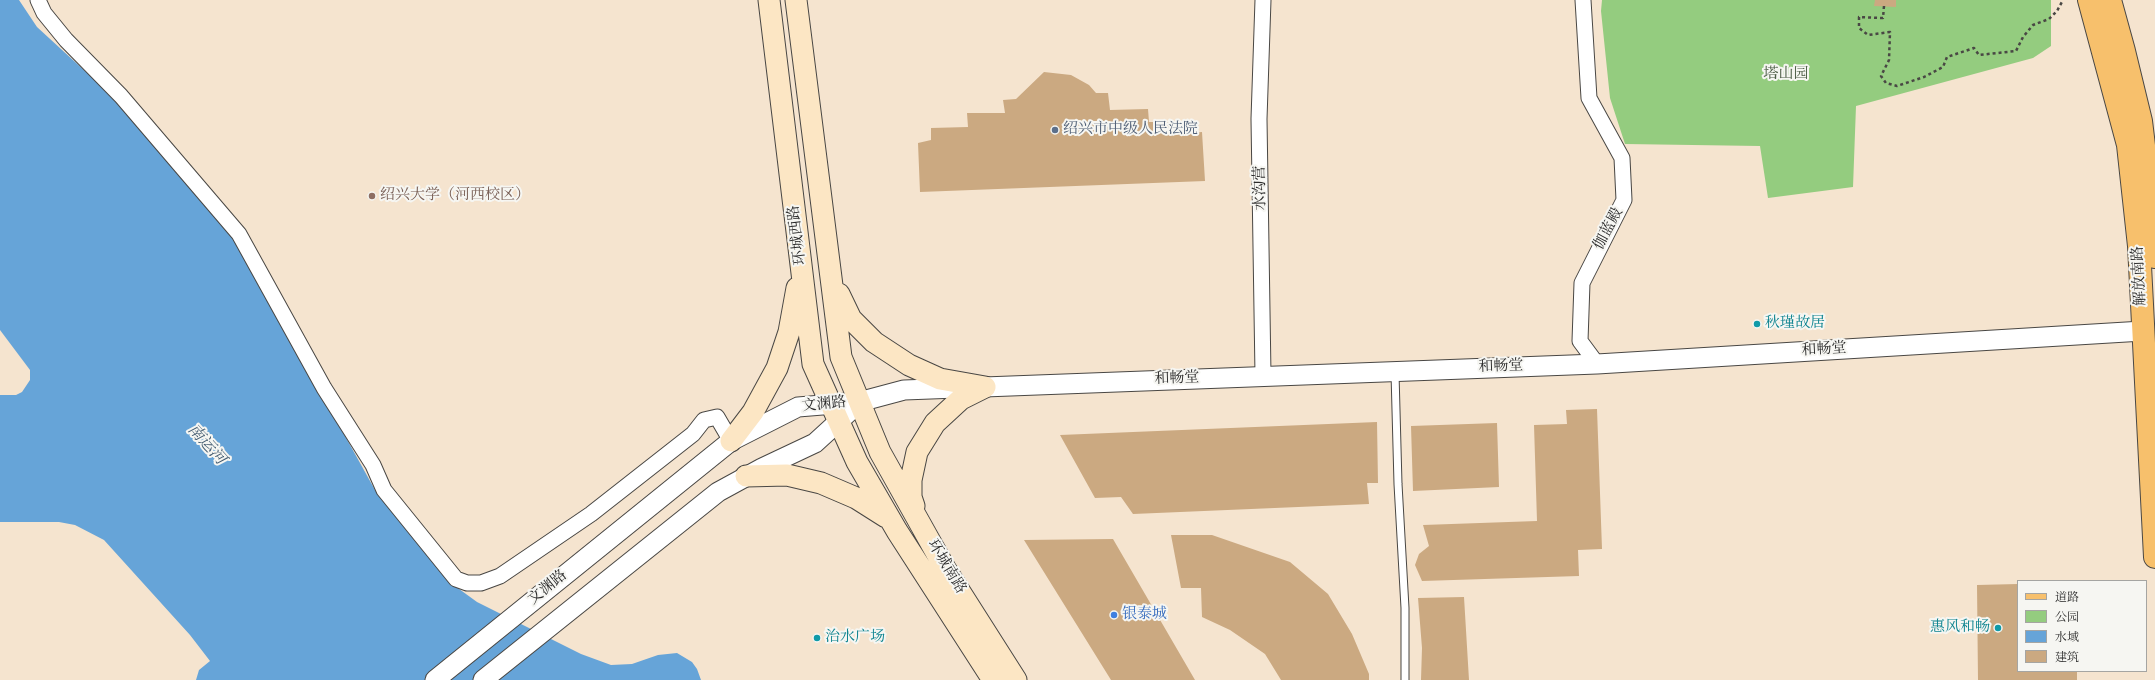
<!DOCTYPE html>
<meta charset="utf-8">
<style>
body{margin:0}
#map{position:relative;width:2155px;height:680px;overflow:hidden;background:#f5e4cf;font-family:"IM FELL Double Pica","Noto Serif SC",serif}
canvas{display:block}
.legend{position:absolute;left:2017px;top:580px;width:130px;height:92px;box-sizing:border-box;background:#f6f6f2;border:1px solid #a5a5a2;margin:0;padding:5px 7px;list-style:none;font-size:12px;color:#2b2b2b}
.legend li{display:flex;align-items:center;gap:8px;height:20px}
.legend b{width:20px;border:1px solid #a5a5a2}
</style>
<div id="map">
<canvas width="2155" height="680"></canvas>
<ul class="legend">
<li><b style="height:5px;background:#f7c06c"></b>道路</li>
<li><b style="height:11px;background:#94cc7f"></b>公园</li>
<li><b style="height:11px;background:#66a4d8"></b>水域</li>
<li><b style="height:11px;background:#cba981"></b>建筑</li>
</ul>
</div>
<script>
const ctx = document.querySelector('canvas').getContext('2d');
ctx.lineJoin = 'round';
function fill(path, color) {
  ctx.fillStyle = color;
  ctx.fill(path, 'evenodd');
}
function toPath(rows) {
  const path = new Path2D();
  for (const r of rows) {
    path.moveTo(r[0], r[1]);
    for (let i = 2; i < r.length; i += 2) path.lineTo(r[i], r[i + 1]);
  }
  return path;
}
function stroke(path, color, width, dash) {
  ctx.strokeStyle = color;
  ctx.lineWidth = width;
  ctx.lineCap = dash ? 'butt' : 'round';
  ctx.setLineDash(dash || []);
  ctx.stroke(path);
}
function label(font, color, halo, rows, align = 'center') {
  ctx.font = font + ' "IM FELL Double Pica","Noto Serif SC",serif';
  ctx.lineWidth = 4;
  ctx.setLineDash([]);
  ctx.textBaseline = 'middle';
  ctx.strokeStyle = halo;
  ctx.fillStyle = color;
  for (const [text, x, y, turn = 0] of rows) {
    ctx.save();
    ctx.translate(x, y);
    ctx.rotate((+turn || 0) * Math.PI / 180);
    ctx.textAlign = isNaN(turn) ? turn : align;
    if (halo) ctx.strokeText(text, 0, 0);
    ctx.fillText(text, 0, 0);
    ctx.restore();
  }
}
fill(toPath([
 [1602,0,2051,0,2051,46,2033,58,1856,106,1853,187,1768,198,1760,146,1625,144,1610,98,1601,11]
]), '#94cc7f');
fill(toPath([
 [0,0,19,0,37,27,122,105,232,232,375,490,455,586,477,602,581,654,611,665,632,664,658,655,677,653,692,662,697,669,701,680,196,680,199,670,210,661,190,635,104,540,75,525,59,522,0,522,0,395,16,395,22,392,30,380,30,370,0,330]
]), '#66a4d8');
fill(toPath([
 [1875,0,1896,0,1896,7,1874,6],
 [1044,72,1071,75,1089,85,1096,93,1108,93,1110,110,1148,109,1149,122,1180,122,1180,134,1202,132,1205,181,920,192,918,143,931,140,931,128,968,127,967,113,1005,113,1003,100,1016,99],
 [1597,409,1602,549,1578,550,1579,576,1422,581,1415,565,1419,554,1429,546,1423,525,1537,521,1534,425,1567,424,1566,410],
 [1377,422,1378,483,1367,483,1369,504,1133,514,1121,497,1095,498,1060,435],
 [1497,423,1499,487,1413,491,1411,426],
 [1171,535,1212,535,1290,562,1328,594,1352,634,1369,674,1369,680,1281,680,1265,654,1230,630,1202,617,1201,588,1181,588],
 [1113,539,1195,680,1111,680,1024,540],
 [2018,584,2018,671,2077,671,2077,680,1978,680,1977,585],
 [1464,597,1469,680,1421,680,1422,648,1418,598]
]), '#cba981');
const service = toPath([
 [1395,373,1398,484,1405,608,1405,680]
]);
const minor = toPath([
 [38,0,44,13,66,40,121,96,239,234,324,388,373,465,384,490,456,579,467,583,481,583,500,576,591,514,693,434,704,420,717,417,731,441],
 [1263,0,1259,119,1263,375],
 [1583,0,1589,98,1622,158,1624,200,1582,283,1580,341,1597,364]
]);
const tertiary = toPath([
 [435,680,731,441,798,407,859,402,904,390,1597,364,2143,331],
 [483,680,718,492,762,468,815,443,850,411]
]);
const secondary = toPath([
 [769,0,813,364,857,462,897,531,993,680],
 [796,0,841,357,880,452,946,570,1016,680],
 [839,294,851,319,874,342,909,365,940,379,985,387],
 [731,441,753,412,777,368,789,332,797,288],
 [746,476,787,475,821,483,856,498,886,517],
 [914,506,911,497,911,480,917,452,935,423,961,399,985,387]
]);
const primary = toPath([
 [2089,0,2128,145,2139,246,2155,557],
 [2110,0,2124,51,2141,121,2151,203,2154,257]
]);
stroke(service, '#494744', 9);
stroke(minor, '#494744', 17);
stroke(tertiary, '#494744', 21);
stroke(secondary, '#494744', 23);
stroke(primary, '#494744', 24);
stroke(toPath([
 [1884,6,1883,18,1859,17,1859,28,1868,35,1890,32,1889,60,1881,76,1886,83,1897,86,1924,77,1943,67,1947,57,1974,48,1979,55,2016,51,2023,37,2033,25,2049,19,2057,11,2063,0]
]), '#494744', 2.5, [3, 3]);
stroke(service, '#fff', 7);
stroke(minor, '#fff', 15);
stroke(tertiary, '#fff', 19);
stroke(secondary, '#fce6c4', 21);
stroke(primary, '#f7c06c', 22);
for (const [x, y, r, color] of [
 [1055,130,4,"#5c6f8a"],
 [372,196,4,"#8d6e63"],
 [1757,324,4,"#0f9aa8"],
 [1114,615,4,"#3f7fe0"],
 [1998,628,4,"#0f9aa8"],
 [817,638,4,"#0f9aa8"]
]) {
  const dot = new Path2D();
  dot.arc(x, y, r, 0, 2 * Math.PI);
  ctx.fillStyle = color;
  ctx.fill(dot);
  stroke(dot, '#f6f6f2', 1.5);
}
label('15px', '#4a5b44', '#f6f6f2', [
 ["塔山园",1786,75]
]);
label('15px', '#4e5e75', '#f6f6f2', [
 ["绍兴市中级人民法院",1063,130]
], 'left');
label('15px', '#2b2b2b', '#f6f6f2', [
 ["水沟营",1261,188,-91],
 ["伽蓝殿",1609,229,-62],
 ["环城西路",798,235,-97],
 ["解放南路",2140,276,-93],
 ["和畅堂",1824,350,-3],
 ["和畅堂",1501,367,-2],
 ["和畅堂",1177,379,-2],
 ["文渊路",824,405,-6],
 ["环城南路",946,567,59],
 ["文渊路",548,588,-39]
]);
label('15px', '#785e54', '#f6f6f2', [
 ["绍兴大学（河西校区）",380,196]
], 'left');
label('15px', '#0d838f', '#f6f6f2', [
 ["秋瑾故居",1765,324],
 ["惠风和畅",1990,628,"right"],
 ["治水广场",825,638]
], 'left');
label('15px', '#366cbe', '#f6f6f2', [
 ["银泰城",1122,615]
], 'left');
label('italic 16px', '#435b70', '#f6f6f2', [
 ["南运河",206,445,48]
]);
</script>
